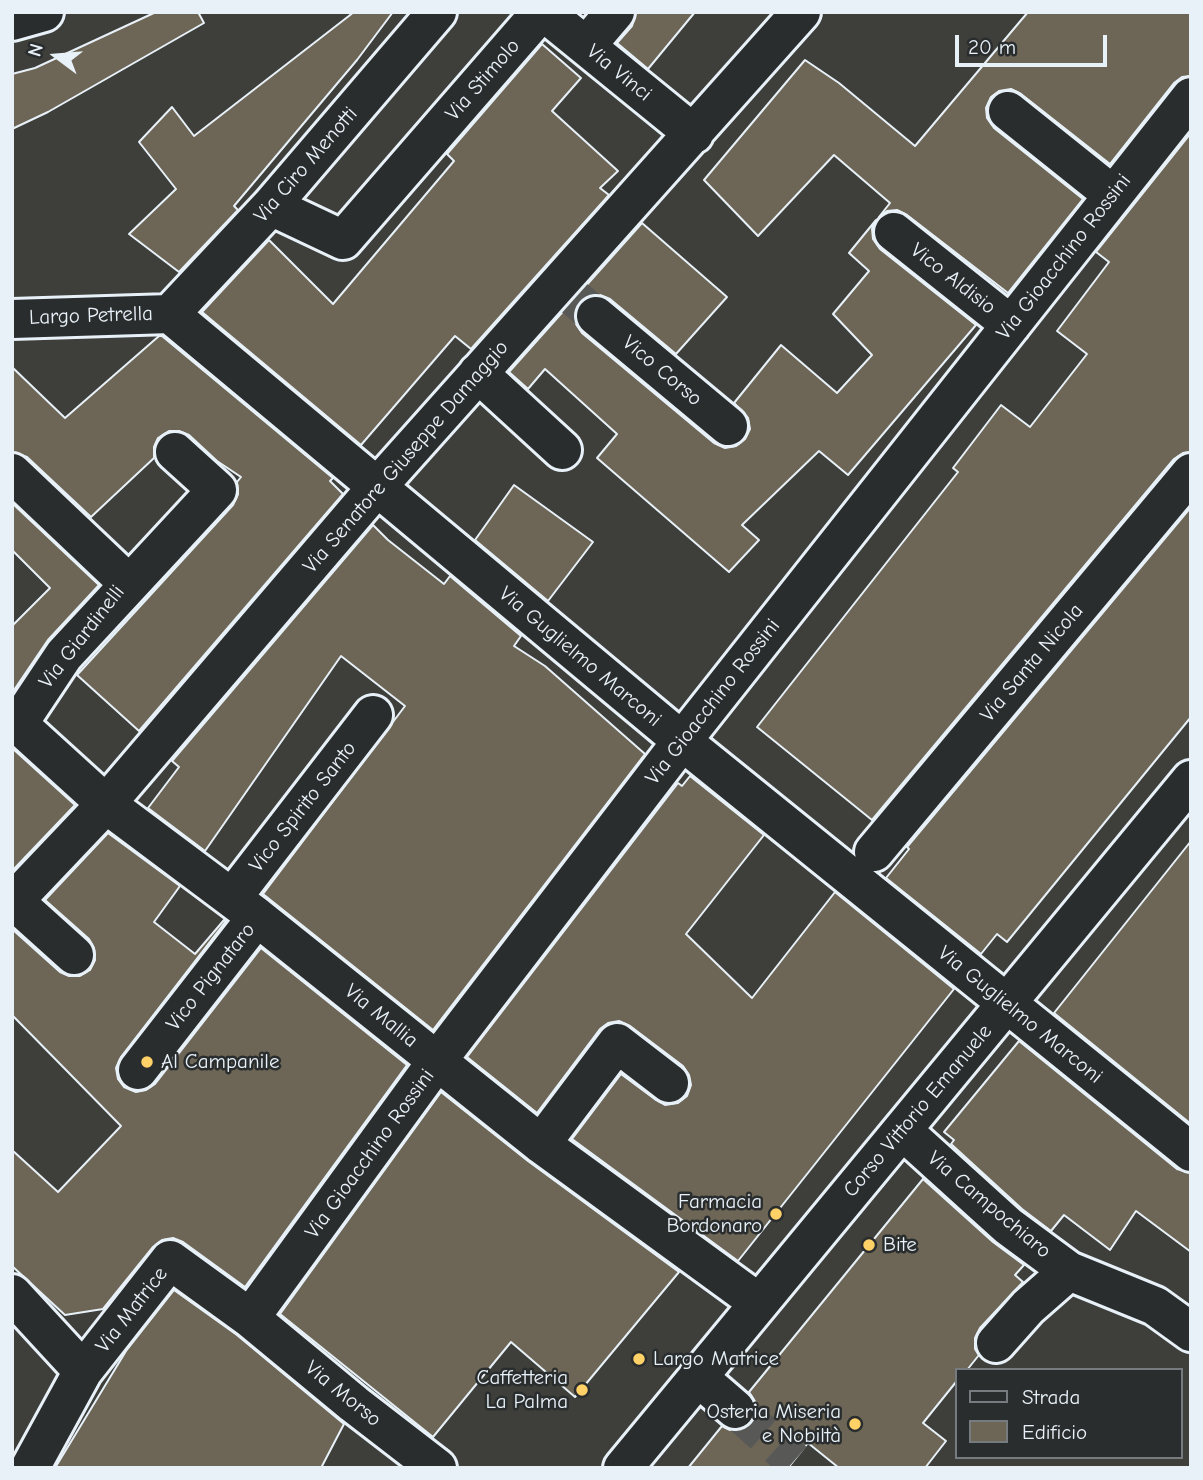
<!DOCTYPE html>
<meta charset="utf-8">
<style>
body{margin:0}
#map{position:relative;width:1203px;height:1480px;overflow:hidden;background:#3e3e3a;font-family:"Comic Neue",sans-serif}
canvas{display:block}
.frame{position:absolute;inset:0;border:14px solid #e8f1f8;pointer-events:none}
.legend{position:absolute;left:955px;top:1368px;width:228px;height:91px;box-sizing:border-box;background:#2a2d2e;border:2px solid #767b7f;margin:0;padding:9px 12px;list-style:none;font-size:21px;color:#e8f1f8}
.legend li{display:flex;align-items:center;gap:14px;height:35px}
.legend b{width:35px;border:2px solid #767b7f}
.north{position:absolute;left:21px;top:21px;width:70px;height:70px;-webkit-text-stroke:5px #2a2d2e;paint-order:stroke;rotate:286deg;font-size:19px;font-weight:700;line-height:28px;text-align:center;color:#e8f1f8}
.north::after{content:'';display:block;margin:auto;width:24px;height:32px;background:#e8f1f8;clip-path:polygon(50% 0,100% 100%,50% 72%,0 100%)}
.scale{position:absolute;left:955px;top:35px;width:152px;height:32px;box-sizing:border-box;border:4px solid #e8f1f8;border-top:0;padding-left:9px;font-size:21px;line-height:24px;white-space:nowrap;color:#e8f1f8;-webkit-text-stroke:5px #2a2d2e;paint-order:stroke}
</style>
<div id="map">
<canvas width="1203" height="1480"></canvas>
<div class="frame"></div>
<ul class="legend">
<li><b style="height:9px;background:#2a2d2e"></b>Strada</li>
<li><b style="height:19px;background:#6d6656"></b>Edificio</li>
</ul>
<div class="north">N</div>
<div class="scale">20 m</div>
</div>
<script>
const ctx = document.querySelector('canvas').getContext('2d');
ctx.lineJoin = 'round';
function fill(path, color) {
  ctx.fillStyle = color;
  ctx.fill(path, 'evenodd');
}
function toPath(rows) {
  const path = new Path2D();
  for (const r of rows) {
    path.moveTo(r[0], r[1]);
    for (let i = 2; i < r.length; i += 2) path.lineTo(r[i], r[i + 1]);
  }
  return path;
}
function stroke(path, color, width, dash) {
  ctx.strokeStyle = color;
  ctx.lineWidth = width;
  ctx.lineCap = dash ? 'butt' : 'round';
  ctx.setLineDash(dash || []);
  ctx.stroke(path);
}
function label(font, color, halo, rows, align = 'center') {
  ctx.font = font + ' "Comic Neue",sans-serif';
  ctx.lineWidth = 5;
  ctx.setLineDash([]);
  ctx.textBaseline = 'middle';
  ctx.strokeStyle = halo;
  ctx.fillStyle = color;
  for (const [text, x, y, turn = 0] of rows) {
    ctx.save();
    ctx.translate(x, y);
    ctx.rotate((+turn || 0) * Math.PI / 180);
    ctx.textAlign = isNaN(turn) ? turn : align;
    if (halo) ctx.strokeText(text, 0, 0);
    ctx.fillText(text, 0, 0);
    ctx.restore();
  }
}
const building = toPath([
 [156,12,198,12,204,23,48,112,12,129,12,74,35,68,156,12],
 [354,12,393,12,357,60,234,206,238,210,179,272,129,234,176,189,139,142,172,107,194,136,354,12],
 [636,12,695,12,648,69,617,43,632,26,636,12],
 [1028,12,1191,12,1191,76,1182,77,1174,83,1110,164,1021,94,1011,89,999,91,991,97,986,108,987,118,994,128,1083,199,1008,293,907,215,897,210,887,211,879,217,890,203,834,155,758,236,704,180,805,60,839,83,915,146,1028,12],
 [542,44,581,78,552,111,618,171,600,188,609,195,471,349,455,336,361,445,202,312,269,240,333,304,454,161,447,154,542,44],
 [1191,133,1191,452,1183,453,1174,459,872,820,757,727,958,472,953,468,1001,405,1030,427,1087,354,1057,331,1109,262,1096,252,1191,133],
 [876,220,872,229,873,239,880,249,976,325,848,475,819,451,742,525,759,540,729,572,597,458,617,434,545,369,528,389,509,372,642,223,727,297,676,354,610,299,600,295,589,295,579,303,574,313,576,324,582,333,714,443,725,448,736,446,745,439,750,429,748,418,734,403,781,345,837,393,872,355,833,314,869,271,849,253,876,220],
 [159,336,162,336,333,478,330,481,343,494,139,731,77,675,233,505,238,494,237,482,241,477,217,461,189,435,179,431,169,431,158,438,154,447,154,458,91,517,27,457,12,452,12,367,65,418,159,336],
 [514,485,593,542,548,601,475,540,514,485],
 [12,503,99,585,48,640,12,693,12,626,50,588,12,550,12,503],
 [1191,507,1191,717,1007,942,997,934,981,954,886,878,909,849,907,847,1191,507],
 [373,525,388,540,444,584,450,576,521,636,514,646,545,666,645,754,433,1030,263,894,405,706,341,656,205,851,148,808,179,767,172,761,373,525],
 [12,748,75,805,12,871,12,748],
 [690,776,764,835,686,934,752,998,835,892,954,989,738,1261,572,1139,621,1074,656,1100,665,1105,678,1103,687,1096,691,1085,689,1075,683,1066,630,1026,619,1021,608,1023,600,1029,537,1113,467,1057,678,783,682,786,690,776],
 [108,833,180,886,154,922,195,954,224,920,226,921,121,1057,116,1068,118,1079,124,1087,136,1092,146,1090,155,1084,261,948,407,1065,245,1287,183,1242,173,1238,162,1240,153,1247,103,1309,65,1315,12,1266,12,1150,58,1192,121,1126,12,1015,12,929,60,972,69,976,80,976,90,970,95,960,94,948,89,939,45,900,108,833],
 [1191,841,1191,1124,1054,1013,1191,841],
 [1019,1041,1177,1169,1191,1173,1191,1252,1136,1211,1110,1250,1064,1215,1051,1231,1022,1209,951,1144,954,1140,944,1132,1019,1041],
 [441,1092,528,1161,679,1272,575,1397,511,1342,433,1437,280,1314,441,1092],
 [923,1179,993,1242,1024,1265,1015,1275,1023,1282,980,1328,975,1338,975,1349,979,1355,967,1370,956,1370,956,1382,923,1423,946,1441,925,1468,839,1468,808,1443,788,1468,688,1468,722,1426,730,1430,742,1430,752,1423,757,1412,756,1403,749,1392,923,1179],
 [174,1290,237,1335,344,1424,321,1468,55,1468,126,1351,174,1290]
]);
fill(building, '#6d6656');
stroke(building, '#e8f1f8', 2);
stroke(toPath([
 [566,291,596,316],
 [735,1409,794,1461]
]), '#585956', 38, [38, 19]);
const minor = toPath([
 [544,12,694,134],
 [12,21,44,12],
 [586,46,615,12],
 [1008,111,1113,195],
 [271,206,343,240,541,12],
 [894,232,1011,325],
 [170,314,682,741,1191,1152],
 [170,314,271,206,437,12],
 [596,316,728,426],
 [12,319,170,314],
 [478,373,562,450],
 [175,452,217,490,64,655,18,724,106,804,257,917,541,1144,759,1303],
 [12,473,129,584],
 [874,852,1191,473],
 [232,898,373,715],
 [14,901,74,955],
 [12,903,106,804,377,487,801,12],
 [138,1070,257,917],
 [902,1130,1008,1226,1069,1271,1155,1306,1191,1332],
 [541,1144,617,1043,669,1083],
 [12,1294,83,1371],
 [250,1318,437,1061,682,741,1191,97],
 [996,1343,1028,1307,1069,1271],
 [698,1377,735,1409],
 [30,1468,83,1371,170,1260,250,1318,354,1404,437,1468],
 [623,1468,1191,780]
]);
stroke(minor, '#e8f1f8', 44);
stroke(minor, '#2a2d2e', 38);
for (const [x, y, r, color] of [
 [147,1062,7,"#ffd166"],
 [776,1214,7,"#ffd166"],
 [869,1245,7,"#ffd166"],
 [639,1359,7,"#ffd166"],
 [582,1390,7,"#ffd166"],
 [855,1424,7,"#ffd166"]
]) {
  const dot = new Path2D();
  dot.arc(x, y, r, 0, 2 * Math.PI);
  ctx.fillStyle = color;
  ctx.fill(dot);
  stroke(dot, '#2a2d2e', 2.5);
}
label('21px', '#e8f1f8', '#2a2d2e', [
 ["Via Vinci",619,73,39],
 ["Via Stimolo",483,80,-49],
 ["Via Ciro Menotti",306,165,-49],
 ["Via Gioacchino Rossini",1064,257,-52],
 ["Vico Aldisio",953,279,38],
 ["Largo Petrella",91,316,-2],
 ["Vico Corso",662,371,40],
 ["Via Senatore Giuseppe Damaggio",406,457,-49],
 ["Via Giardinelli",82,637,-52],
 ["Via Guglielmo Marconi",580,657,40],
 ["Via Santa Nicola",1032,663,-50],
 ["Via Gioacchino Rossini",713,702,-52],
 ["Vico Spirito Santo",303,807,-52],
 ["Vico Pignataro",211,977,-52],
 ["Via Guglielmo Marconi",1020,1015,39],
 ["Via Mallia",381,1016,39],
 ["Corso Vittorio Emanuele",918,1111,-50],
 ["Via Gioacchino Rossini",370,1154,-54],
 ["Via Campochiaro",989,1205,40],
 ["Via Matrice",132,1310,-52],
 ["Via Morso",343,1394,39]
]);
label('21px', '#e8f1f8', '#2a2d2e', [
 ["Al Campanile",161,1062],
 ["Farmacia",762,1202,"right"],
 ["Bordonaro",762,1226,"right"],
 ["Bite",883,1245],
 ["Largo Matrice",653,1359],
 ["Caffetteria",568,1378,"right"],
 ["La Palma",568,1402,"right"],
 ["Osteria Miseria",841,1412,"right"],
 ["e Nobiltà",841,1436,"right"]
], 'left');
</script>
